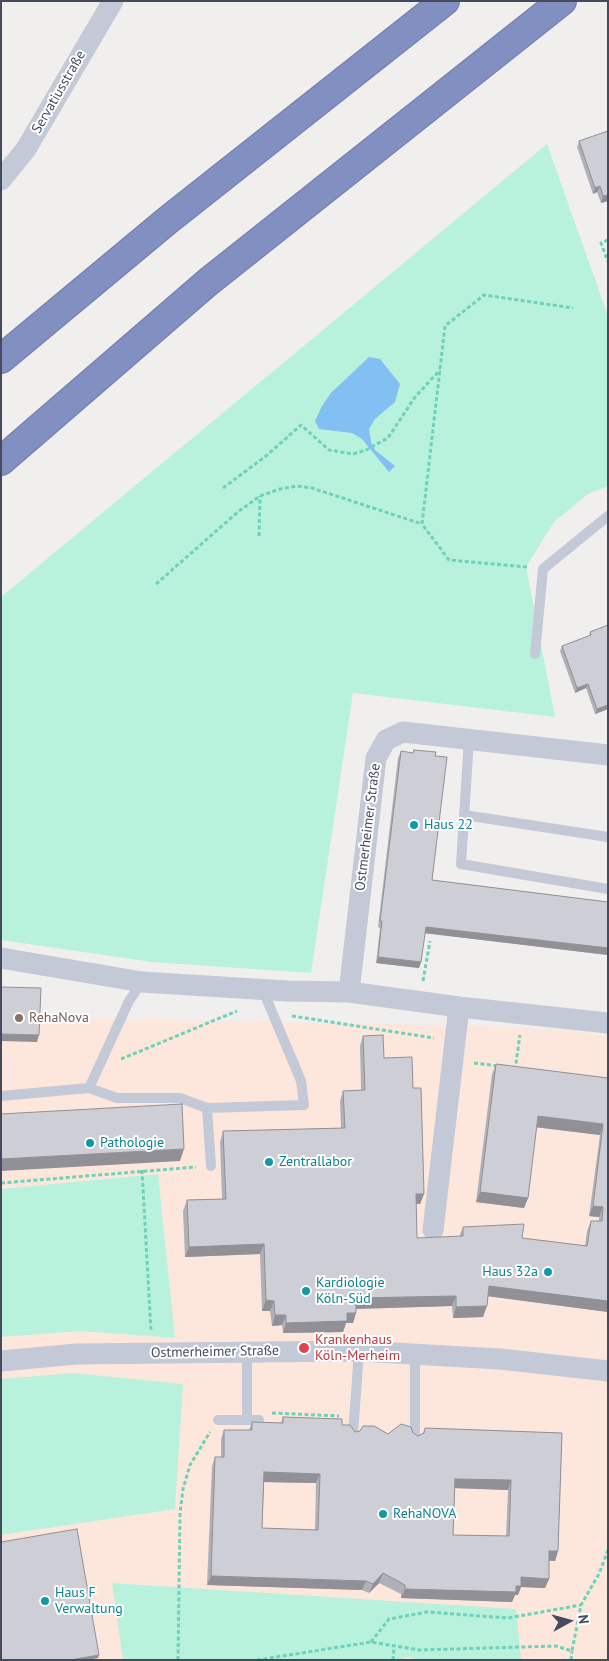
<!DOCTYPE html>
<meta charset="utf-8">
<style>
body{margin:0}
#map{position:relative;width:609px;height:1661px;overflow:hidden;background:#f1eeee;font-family:"PT Sans",sans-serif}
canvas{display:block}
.frame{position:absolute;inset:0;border:2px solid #454b5d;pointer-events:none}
.north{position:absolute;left:544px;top:1596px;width:50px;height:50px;-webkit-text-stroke:4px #fff;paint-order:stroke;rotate:83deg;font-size:14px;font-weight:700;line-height:20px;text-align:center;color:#454b5d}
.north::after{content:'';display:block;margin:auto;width:18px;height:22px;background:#454b5d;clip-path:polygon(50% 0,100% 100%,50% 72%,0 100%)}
</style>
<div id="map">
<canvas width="609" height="1661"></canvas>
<div class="frame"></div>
<div class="north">N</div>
</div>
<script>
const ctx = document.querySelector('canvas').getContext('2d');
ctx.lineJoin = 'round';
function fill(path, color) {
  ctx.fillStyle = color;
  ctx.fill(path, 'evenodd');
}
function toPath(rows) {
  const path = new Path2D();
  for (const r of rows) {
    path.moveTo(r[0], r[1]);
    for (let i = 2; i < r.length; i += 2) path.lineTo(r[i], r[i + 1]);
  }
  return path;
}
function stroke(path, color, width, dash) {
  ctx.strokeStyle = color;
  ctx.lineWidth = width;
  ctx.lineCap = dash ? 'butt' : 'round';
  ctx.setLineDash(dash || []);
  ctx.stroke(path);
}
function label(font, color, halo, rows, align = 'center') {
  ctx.font = font + ' "PT Sans",sans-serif';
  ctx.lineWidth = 4;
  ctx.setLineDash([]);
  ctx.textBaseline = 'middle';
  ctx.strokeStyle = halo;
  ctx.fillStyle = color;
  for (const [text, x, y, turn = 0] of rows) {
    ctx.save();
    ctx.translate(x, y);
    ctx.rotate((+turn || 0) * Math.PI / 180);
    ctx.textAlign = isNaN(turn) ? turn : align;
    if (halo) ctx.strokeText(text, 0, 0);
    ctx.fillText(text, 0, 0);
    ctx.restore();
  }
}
fill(toPath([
 [1,1017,488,1026,577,1031,608,1037,608,1660,1,1660]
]), '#fde7dc');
fill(toPath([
 [547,144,608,316,608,486,588,494,554,522,526,567,555,717,353,693,311,973,152,962,1,940,1,597],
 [158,1174,175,1338,80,1331,1,1337,1,1189],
 [73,1373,183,1384,175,1509,1,1535,1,1379],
 [112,1583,516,1609,521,1660,422,1660,404,1657,403,1660,123,1660]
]), '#b8f2dd');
fill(toPath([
 [369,357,380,359,400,384,395,402,375,419,369,429,371,442,375,450,395,466,389,472,362,439,352,433,319,429,315,421,322,406,331,393]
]), '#82bff2');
const highway = toPath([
 [1,359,168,220,445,1],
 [1,461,208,282,562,1]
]);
stroke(highway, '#6d7bac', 30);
stroke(toPath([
 [608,240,601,243,608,262],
 [223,488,266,456,301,425,329,450,353,454,366,450,388,438,415,397,440,370],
 [259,536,260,496],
 [527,567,449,560,422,524,445,326,484,295,573,308],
 [156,584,239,511,260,496,280,489,297,486,312,488,422,524],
 [423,981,430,941],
 [292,1016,434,1038],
 [121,1059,237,1011],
 [474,1063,498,1066],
 [515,1070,520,1035],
 [142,1170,151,1331],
 [1,1183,196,1167],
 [272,1413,339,1416],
 [371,1642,389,1619,427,1612,508,1618,581,1605],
 [178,1660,180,1513,183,1489,190,1465,210,1432],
 [257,1660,371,1642,419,1650,556,1646,572,1651,581,1605,599,1574,608,1550],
 [393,1660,394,1647],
 [571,1660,572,1651]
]), '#6ed2ba', 3, [4, 2.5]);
stroke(toPath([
 [535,654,543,569,608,516],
 [469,739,461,864,608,889],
 [464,815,608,837],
 [89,1088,129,1001,142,982],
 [1,1096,89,1088,117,1098,180,1098,207,1108,304,1105,301,1081,267,1000,266,989],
 [207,1108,211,1166],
 [218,1420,259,1420],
 [247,1420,247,1351],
 [353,1434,359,1351],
 [415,1438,415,1352]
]), '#c3c9d6', 10);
stroke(toPath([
 [1,180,26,149,113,1],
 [1,958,142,982,287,991,349,992,459,1007,608,1023],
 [349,992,376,758,386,740,403,732,608,755],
 [433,1230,459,1007],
 [1,1361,77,1354,359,1351,500,1359,608,1371]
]), '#c3c9d6', 21);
stroke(highway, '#8290c1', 28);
fill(toPath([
 [579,141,608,201,601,203,597,192,593,194,577,147],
 [608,625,608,709,595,714,586,688,575,693,560,651,562,646,589,636,590,632],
 [401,751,432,880,608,902,608,955,425,933,421,962,419,968,376,963,380,928,378,927,398,758],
 [363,1036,384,1058,413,1088,424,1194,420,1204,416,1204,417,1238,459,1237,463,1227,522,1238,585,1246,587,1231,591,1221,599,1221,599,1217,589,1216,600,1135,536,1127,528,1198,524,1208,476,1202,492,1074,496,1064,608,1078,608,1312,488,1296,483,1317,453,1318,452,1306,356,1309,353,1323,346,1323,343,1332,283,1333,282,1325,272,1326,270,1311,262,1311,260,1254,185,1257,183,1211,187,1200,222,1199,220,1142,223,1131,341,1128,340,1101,343,1091,361,1090,360,1046],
 [283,1417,342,1425,355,1432,388,1434,413,1433,418,1436,423,1433,425,1428,562,1433,558,1551,555,1561,549,1561,549,1579,545,1588,521,1587,518,1595,515,1595,512,1602,401,1598,401,1594,379,1583,369,1593,362,1590,207,1585,212,1466,215,1457,221,1457,221,1439,224,1430,249,1430,252,1422,281,1423],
 [264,1482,316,1483,315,1530,262,1528],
 [455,1488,508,1490,506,1536,453,1535]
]), '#b0b1b8');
fill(toPath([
 [600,186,597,192,593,194,595,188],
 [608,195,608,201,601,203,603,196],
 [588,684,586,688,575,693,577,688],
 [608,705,608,709,595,714,597,709],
 [426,927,608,948,608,955,423,933],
 [378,957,421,962,419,968,376,963],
 [1,1034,39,1035,37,1042,1,1041],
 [538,1116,603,1124,600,1135,534,1127],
 [184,1149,180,1161,1,1171,1,1159],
 [480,1192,528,1198,524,1208,476,1202],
 [416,1194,424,1194,420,1204,412,1204],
 [593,1206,603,1207,599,1217,589,1216],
 [264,1244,260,1254,185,1257,189,1247],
 [489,1286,608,1301,608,1312,486,1296],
 [456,1296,452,1306,352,1309,356,1298],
 [266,1300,274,1301,270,1311,262,1311],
 [487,1306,483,1317,453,1318,456,1307],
 [347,1313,356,1313,353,1323,346,1323,343,1332,283,1333,286,1323],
 [275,1315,286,1315,282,1325,272,1326],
 [264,1472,320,1474,316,1483,261,1482],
 [455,1479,511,1480,508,1490,452,1488],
 [549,1551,558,1551,555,1561,546,1560],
 [383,1573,379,1583,369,1593,373,1584],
 [211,1576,366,1581,362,1590,207,1585],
 [521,1577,549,1579,545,1588,521,1587,518,1595,515,1595,512,1602,401,1598,405,1589,516,1586],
 [99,1655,98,1658,88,1660,70,1660]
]), '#909096');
const building = toPath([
 [608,131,608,195,603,196,600,186,595,188,579,141,608,131],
 [608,625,608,705,597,709,588,684,577,688,562,646,591,635,590,632,608,625],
 [414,750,436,752,435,756,447,757,432,880,608,902,608,948,426,927,421,962,378,957,382,921,380,921,401,751,413,753,414,750],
 [1,987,41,988,39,1035,1,1034,1,987],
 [383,1035,384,1058,412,1057,413,1088,421,1088,424,1194,416,1194,417,1238,463,1236,463,1227,524,1224,522,1238,587,1246,591,1221,602,1221,603,1207,593,1206,603,1124,538,1116,528,1198,480,1192,496,1064,608,1078,608,1301,489,1286,487,1306,456,1307,456,1296,356,1298,356,1313,347,1313,347,1321,286,1323,286,1315,275,1315,274,1301,266,1300,264,1244,189,1247,187,1200,226,1199,223,1131,345,1128,343,1091,365,1090,363,1036,383,1035],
 [182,1104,184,1149,1,1159,1,1114,182,1104],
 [283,1417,342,1419,342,1425,350,1425,355,1432,360,1431,363,1426,374,1426,388,1434,401,1424,411,1427,413,1433,418,1436,424,1433,425,1428,562,1433,558,1551,549,1551,549,1579,521,1577,521,1586,516,1586,516,1592,405,1589,405,1585,383,1573,373,1584,366,1581,211,1576,215,1457,224,1457,224,1430,252,1430,252,1422,283,1423,283,1417],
 [264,1472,320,1474,318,1530,262,1528,264,1472],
 [455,1479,511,1480,509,1536,453,1535,455,1479],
 [77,1529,99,1655,70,1660,1,1660,1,1542,77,1529]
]);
fill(building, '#cdced6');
stroke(building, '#909096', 1);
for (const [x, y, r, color] of [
 [414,825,5,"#0f9aa8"],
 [19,1018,5,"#8d6e63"],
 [90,1143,5,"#0f9aa8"],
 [269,1162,5,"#0f9aa8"],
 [548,1272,5,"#0f9aa8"],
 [306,1291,5,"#0f9aa8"],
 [304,1348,6,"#e0444e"],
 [383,1514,5,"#0f9aa8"],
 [45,1601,5,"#0f9aa8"]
]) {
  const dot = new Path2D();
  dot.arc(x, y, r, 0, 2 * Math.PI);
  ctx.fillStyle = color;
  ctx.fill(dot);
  stroke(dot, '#fff', 2);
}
label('14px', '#454b5d', '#fff', [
 ["Servatiusstraße",59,92,-60],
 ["Ostmerheimer Straße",368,827,-83],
 ["Ostmerheimer Straße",215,1352,-1]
]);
label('14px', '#0d838f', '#fff', [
 ["Haus 22",424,825],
 ["Pathologie",100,1143],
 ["Zentrallabor",279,1162],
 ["Haus 32a",538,1272,"right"],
 ["Kardiologie",316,1283],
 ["Köln-Süd",316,1299],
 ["RehaNOVA",393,1514],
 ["Haus F",55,1593],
 ["Verwaltung",55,1609]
], 'left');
label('14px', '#785e54', '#fff', [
 ["RehaNova",29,1018]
], 'left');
label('14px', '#be3a42', '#fff', [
 ["Krankenhaus",315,1340],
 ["Köln-Merheim",315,1356]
], 'left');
</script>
